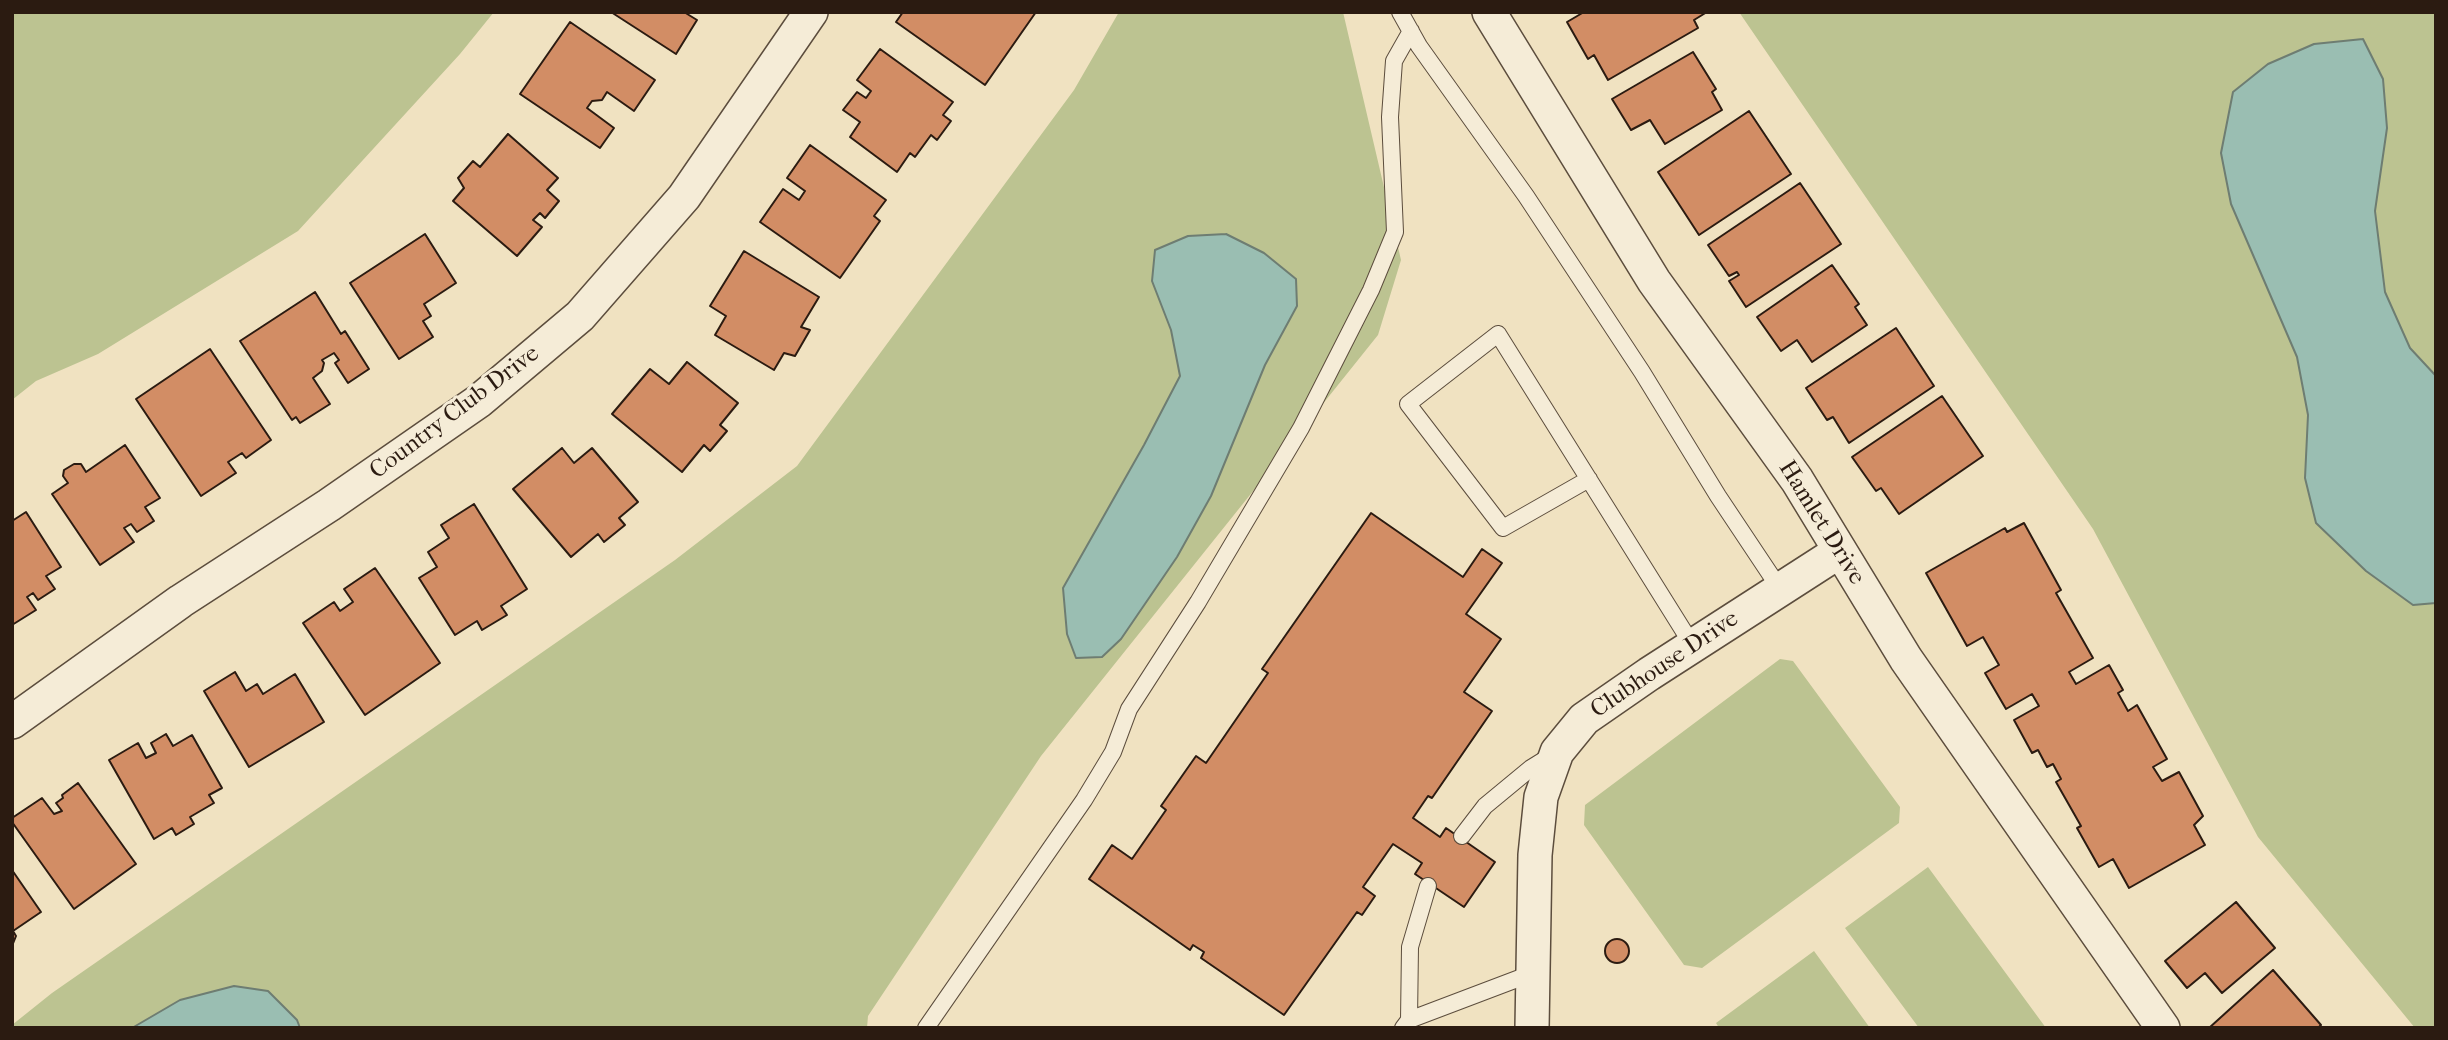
<!DOCTYPE html>
<style>
body{margin:0}
#map{position:relative;width:2448px;height:1040px;overflow:hidden;background:#f0e2c1;font-family:"IM FELL French Canon",serif}
canvas{display:block}
.frame{position:absolute;inset:0;border:14px solid #2b1b11;pointer-events:none}
</style>
<div id="map">
<canvas width="2448" height="1040"></canvas>
<div class="frame"></div>
</div>
<script>
const ctx = document.querySelector('canvas').getContext('2d');
ctx.lineJoin = 'round';
function fill(path, color) {
  ctx.fillStyle = color;
  ctx.fill(path, 'evenodd');
}
function toPath(rows) {
  const path = new Path2D();
  for (const r of rows) {
    if (r.length === 3) {
      path.moveTo(r[0] + r[2], r[1]);
      path.arc(r[0], r[1], r[2], 0, 2 * Math.PI);
      continue;
    }
    path.moveTo(r[0], r[1]);
    for (let i = 2; i < r.length; i += 2) path.lineTo(r[i], r[i + 1]);
  }
  return path;
}
function stroke(path, color, width, dash) {
  ctx.strokeStyle = color;
  ctx.lineWidth = width;
  ctx.lineCap = dash ? 'butt' : 'round';
  ctx.setLineDash(dash || []);
  ctx.stroke(path);
}
function label(font, color, halo, rows, align = 'center') {
  ctx.font = font + ' "IM FELL French Canon",serif';
  ctx.lineWidth = 6;
  ctx.setLineDash([]);
  ctx.textBaseline = 'middle';
  ctx.strokeStyle = halo;
  ctx.fillStyle = color;
  for (const [text, x, y, turn = 0] of rows) {
    ctx.save();
    ctx.translate(x, y);
    ctx.rotate((+turn || 0) * Math.PI / 180);
    ctx.textAlign = isNaN(turn) ? turn : align;
    if (halo) ctx.strokeText(text, 0, 0);
    ctx.fillText(text, 0, 0);
    ctx.restore();
  }
}
fill(toPath([
 [12,12,494,12,460,54,298,231,98,354,36,381,12,400],
 [1119,12,1343,12,1401,260,1378,335,1041,756,868,1016,867,1028,12,1028,12,1025,52,993,675,560,797,466,1074,90],
 [1739,12,2436,12,2436,1028,2415,1028,2258,837,2093,529],
 [1780,659,1793,661,1900,807,1899,823,1702,968,1684,965,1584,825,1585,805],
 [1928,867,2046,1028,1919,1028,1845,928],
 [1814,951,1870,1028,1719,1028,1716,1023]
]), '#bcc391');
const water = toPath([
 [2363,39,2383,79,2387,128,2375,211,2385,292,2410,348,2436,376,2436,603,2413,605,2366,571,2316,523,2305,478,2308,415,2297,357,2231,204,2221,153,2233,92,2268,64,2314,44,2363,39],
 [1226,234,1264,253,1296,279,1297,306,1265,365,1211,496,1177,557,1121,639,1102,657,1076,658,1067,634,1063,588,1144,445,1180,376,1171,330,1152,281,1155,250,1188,236,1226,234],
 [234,986,268,991,297,1020,300,1028,132,1028,180,1000,234,986]
]);
fill(water, '#9abeb2');
stroke(water, '#6e7d72', 2);
const building = toPath([
 [611,12,684,12,697,20,676,54,611,12],
 [903,12,1036,12,985,85,896,22,903,12],
 [1584,12,1707,12,1694,20,1698,28,1608,80,1594,55,1588,59,1567,22,1584,12],
 [570,22,655,80,634,111,607,92,602,100,592,101,587,108,614,128,600,148,520,94,570,22],
 [880,49,953,102,943,115,951,121,937,140,931,135,915,157,910,153,897,172,850,137,860,122,843,110,857,92,866,98,871,91,857,80,880,49],
 [1693,52,1716,89,1712,92,1722,110,1665,144,1650,120,1631,130,1612,99,1693,52],
 [1749,111,1791,174,1699,235,1658,172,1749,111],
 [508,134,558,178,547,190,559,201,545,218,540,213,533,220,542,227,517,256,453,201,464,188,458,178,473,161,480,167,508,134],
 [810,145,886,200,874,216,880,221,840,278,760,222,783,189,799,200,805,191,787,178,810,145],
 [1800,183,1841,244,1746,307,1729,281,1739,275,1737,272,1729,276,1708,245,1800,183],
 [425,234,456,283,424,304,431,316,423,321,433,337,399,359,350,283,425,234],
 [744,251,819,297,801,327,810,330,795,356,784,353,774,370,715,335,726,316,710,306,744,251],
 [1832,265,1859,304,1855,307,1867,325,1812,362,1797,340,1781,351,1757,317,1832,265],
 [315,292,341,334,345,331,369,369,348,383,335,363,339,360,334,353,322,360,324,363,322,371,313,378,330,404,300,423,296,417,292,420,240,341,315,292],
 [1896,328,1934,386,1849,443,1833,417,1827,420,1806,388,1896,328],
 [210,349,271,440,246,458,242,453,228,462,236,473,201,496,136,399,210,349],
 [687,362,738,403,720,425,727,431,710,451,704,445,682,472,612,414,650,369,669,384,687,362],
 [1942,396,1983,456,1899,514,1881,488,1876,491,1852,457,1942,396],
 [125,445,160,498,145,507,154,521,137,532,131,524,124,528,134,542,100,565,52,494,68,483,63,476,64,470,74,464,81,464,86,472,125,445],
 [562,448,574,463,592,448,638,502,619,518,625,525,604,542,598,534,571,557,513,489,562,448],
 [474,504,527,589,501,606,507,615,482,630,477,621,455,635,419,578,437,567,428,552,449,538,441,525,474,504],
 [26,512,61,567,46,576,55,589,38,600,33,593,27,597,36,610,12,625,12,521,26,512],
 [1371,513,1463,577,1482,549,1502,563,1466,614,1501,639,1464,692,1492,711,1432,798,1428,796,1413,818,1440,837,1446,828,1495,862,1464,907,1415,874,1422,863,1393,844,1363,887,1375,896,1362,915,1357,912,1284,1015,1201,958,1204,952,1193,945,1190,950,1089,879,1112,845,1132,859,1166,810,1161,806,1196,756,1206,763,1268,673,1262,669,1371,513],
 [2024,523,2061,590,2056,593,2093,658,2069,672,2076,684,2109,665,2123,690,2118,693,2128,711,2137,705,2167,759,2153,767,2162,781,2179,772,2203,816,2194,825,2205,845,2129,888,2113,859,2099,867,2077,828,2081,826,2056,782,2061,779,2053,764,2047,767,2038,750,2032,753,2014,720,2039,706,2032,694,2006,709,1985,673,1999,665,1983,637,1967,646,1926,573,2005,528,2007,532,2024,523],
 [375,568,440,663,365,715,303,623,334,602,340,611,353,602,344,589,375,568],
 [235,672,246,691,257,684,263,694,295,674,324,722,249,767,204,691,235,672],
 [166,734,173,746,192,735,222,788,209,795,214,803,190,817,194,824,176,835,172,828,154,839,109,760,138,743,146,758,156,753,151,743,166,734],
 [78,783,136,864,74,909,12,822,12,818,42,798,54,814,62,811,56,803,63,798,62,795,78,783],
 [12,870,41,912,13,931,16,936,12,946,12,870],
 [2236,902,2275,948,2222,993,2205,973,2187,988,2165,961,2236,902],
 [1617,951,12],
 [2273,970,2321,1025,2318,1028,2209,1028,2273,970]
]);
fill(building, '#d28d65');
stroke(building, '#2b1b11', 2);
const service = toPath([
 [1400,12,1419,46,1526,196,1642,372,1718,496,1780,589],
 [1589,479,1503,528,1408,404,1498,334,1693,646],
 [1462,836,1485,806,1531,768,1552,755],
 [1409,1020,1410,947,1428,886],
 [926,1028,1084,800,1113,752,1129,709,1198,602,1301,428,1371,290,1395,232,1390,117,1394,61,1411,31],
 [1403,1028,1409,1020,1533,973]
]);
const minor = toPath([
 [1489,12,1654,281,1797,480,1906,659,2163,1028],
 [12,722,181,601,329,505,479,401,580,316,684,197,811,12],
 [1532,1028,1535,855,1541,797,1557,752,1584,719,1649,674,1840,551]
]);
stroke(service, '#5c4d3d', 18);
stroke(minor, '#5c4d3d', 36);
stroke(service, '#f5ecd7', 16);
stroke(minor, '#f5ecd7', 33);
label('24px', '#2b1b11', '#f5ecd7', [
 ["Country Club Drive",455,413,-37],
 ["Hamlet Drive",1821,523,58],
 ["Clubhouse Drive",1665,665,-34]
]);
</script>
